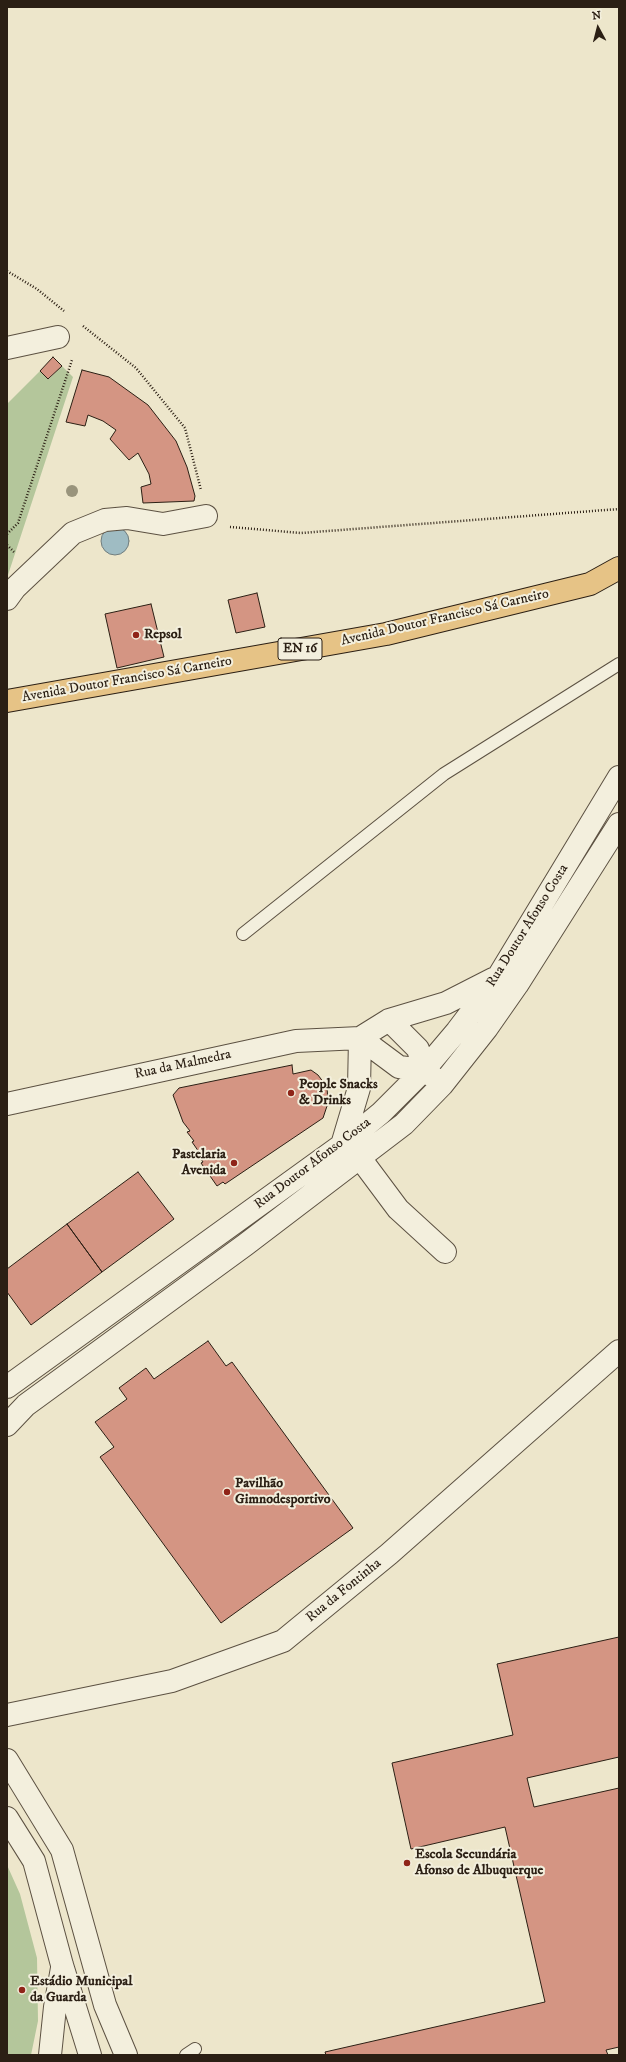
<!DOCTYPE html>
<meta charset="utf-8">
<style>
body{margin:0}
#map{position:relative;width:626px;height:2062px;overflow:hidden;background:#ede6cb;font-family:"IM FELL DW Pica",serif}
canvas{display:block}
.frame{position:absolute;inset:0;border:8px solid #2b1f14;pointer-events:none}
.north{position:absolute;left:578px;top:8px;width:40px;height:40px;-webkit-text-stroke:3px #f3efdd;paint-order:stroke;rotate:353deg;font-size:11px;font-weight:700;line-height:16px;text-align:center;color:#2b1f14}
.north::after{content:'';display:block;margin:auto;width:14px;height:18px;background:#2b1f14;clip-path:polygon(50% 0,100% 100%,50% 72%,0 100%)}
</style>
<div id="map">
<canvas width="626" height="2062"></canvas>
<div class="frame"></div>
<div class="north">N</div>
</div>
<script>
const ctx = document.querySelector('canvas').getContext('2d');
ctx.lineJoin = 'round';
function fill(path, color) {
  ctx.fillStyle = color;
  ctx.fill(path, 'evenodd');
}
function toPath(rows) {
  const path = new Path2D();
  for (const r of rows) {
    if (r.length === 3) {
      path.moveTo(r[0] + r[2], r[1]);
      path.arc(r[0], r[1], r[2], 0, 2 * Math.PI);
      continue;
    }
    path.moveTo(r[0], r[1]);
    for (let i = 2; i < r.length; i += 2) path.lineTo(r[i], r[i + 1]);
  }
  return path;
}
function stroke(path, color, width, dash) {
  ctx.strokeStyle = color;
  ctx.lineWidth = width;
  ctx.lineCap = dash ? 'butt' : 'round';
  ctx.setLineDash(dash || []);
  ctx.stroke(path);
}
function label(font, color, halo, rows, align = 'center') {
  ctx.font = font + ' "IM FELL DW Pica",serif';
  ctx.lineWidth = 4;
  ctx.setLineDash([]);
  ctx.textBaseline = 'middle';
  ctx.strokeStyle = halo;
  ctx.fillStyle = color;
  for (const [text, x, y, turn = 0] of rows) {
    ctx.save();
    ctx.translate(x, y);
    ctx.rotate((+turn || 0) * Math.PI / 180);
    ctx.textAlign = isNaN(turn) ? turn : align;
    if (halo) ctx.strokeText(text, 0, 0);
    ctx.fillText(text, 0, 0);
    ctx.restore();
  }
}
fill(toPath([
 [62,366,73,377,7,578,7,404,40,371,49,379],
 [7,1865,20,1894,37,1958,38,2021,31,2055,7,2055]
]), '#b4c69b');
const water = toPath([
 [115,541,14]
]);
fill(water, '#9fbcc3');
stroke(water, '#717d7d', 1);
const building = toPath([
 [53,357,62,366,48,379,40,371,53,357],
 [82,370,109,377,148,405,176,441,187,467,195,496,194,501,143,503,141,487,151,484,149,474,138,453,129,460,110,439,116,430,103,421,88,415,85,426,66,422,82,370],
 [257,593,265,627,236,633,228,600,257,593],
 [151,604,164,657,117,668,105,614,151,604],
 [292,1065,293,1074,311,1070,318,1075,327,1087,328,1103,323,1118,225,1184,223,1182,217,1186,201,1163,203,1162,197,1153,199,1152,192,1142,194,1141,187,1132,190,1131,183,1122,173,1095,179,1088,292,1065],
 [138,1172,174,1219,102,1272,67,1224,138,1172],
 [67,1224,102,1272,31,1325,7,1292,7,1269,67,1224],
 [208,1341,226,1366,232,1362,353,1528,221,1623,100,1457,114,1447,95,1422,127,1399,119,1388,146,1368,154,1379,208,1341],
 [619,1637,619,1757,527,1778,534,1807,619,1788,619,2047,606,2050,608,2055,326,2055,325,2052,545,2002,505,1827,411,1849,392,1763,513,1735,497,1664,619,1637]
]);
fill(building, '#d49583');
stroke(building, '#2b1f14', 1);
const lane = toPath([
 [243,934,444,774,619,664],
 [186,2055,195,2049]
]);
const street = toPath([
 [7,348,58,337],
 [7,599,15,588,73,533,105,520,127,518,163,524,206,516],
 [389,1020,418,1049,424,1070],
 [360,1038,399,1067,424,1070,432,1076],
 [7,1104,296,1041,360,1038,389,1020,446,1003,493,979],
 [342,1145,359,1088,360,1038],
 [360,1158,398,1209,445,1252],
 [7,1387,342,1145,381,1113,424,1070,457,1031,498,977,619,777],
 [7,1425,26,1405,245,1245,404,1124,442,1085,487,1028,517,985,619,824],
 [7,1715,172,1681,283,1641,389,1554,619,1351],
 [7,1760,62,1850,105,2005,126,2055],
 [7,1818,34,1861,62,1965,90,2055],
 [50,2055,55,2007,62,1968]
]);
const primary = toPath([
 [7,701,386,634,590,584,619,568]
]);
stroke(lane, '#5c5142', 14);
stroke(street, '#5c5142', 24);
stroke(primary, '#2b1f14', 24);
stroke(toPath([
 [7,271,37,289,64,311],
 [83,326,136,368,185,428,201,490],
 [230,527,301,533,619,509],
 [7,534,18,523,72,360],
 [7,545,14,552]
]), '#2b1f14', 2.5, [1, 2]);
stroke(lane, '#f3efdd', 12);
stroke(street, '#f3efdd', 22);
stroke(primary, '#e6c386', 22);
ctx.fillStyle = '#99947c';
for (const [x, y] of [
 [72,491]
]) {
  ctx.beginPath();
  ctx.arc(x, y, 6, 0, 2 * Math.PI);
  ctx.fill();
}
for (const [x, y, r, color] of [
 [136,635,4,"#8f2418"],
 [291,1093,4,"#8f2418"],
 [234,1163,4,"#8f2418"],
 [227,1492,4,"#8f2418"],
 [407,1863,4,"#8f2418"],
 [22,1990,4,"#8f2418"]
]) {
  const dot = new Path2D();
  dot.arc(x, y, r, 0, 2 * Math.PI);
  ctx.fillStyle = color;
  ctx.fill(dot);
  stroke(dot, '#f3efdd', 1.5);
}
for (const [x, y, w] of [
 [300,649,44]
]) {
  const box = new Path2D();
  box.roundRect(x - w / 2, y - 11, w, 22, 3);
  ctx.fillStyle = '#f3efdd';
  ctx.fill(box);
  stroke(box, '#2b1f14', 1);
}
label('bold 13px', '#2b1f14', null, [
 ["EN 16",300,649]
]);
label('14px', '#2b1f14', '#f3efdd', [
 ["Avenida Doutor Francisco Sá Carneiro",445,618,-13],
 ["Avenida Doutor Francisco Sá Carneiro",127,680,-10],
 ["Rua Doutor Afonso Costa",528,926,-58],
 ["Rua da Malmedra",183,1065,-12],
 ["Rua Doutor Afonso Costa",313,1164,-37],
 ["Rua da Fontinha",344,1591,-39]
]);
label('bold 14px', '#2b1f14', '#f3efdd', [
 ["Repsol",144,635],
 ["People Snacks",299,1085],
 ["& Drinks",299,1101],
 ["Pastelaria",226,1155,"right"],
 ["Avenida",226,1171,"right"],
 ["Pavilhão",235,1484],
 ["Gimnodesportivo",235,1500],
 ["Escola Secundária",415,1855],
 ["Afonso de Albuquerque",415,1871],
 ["Estádio Municipal",30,1982],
 ["da Guarda",30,1998]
], 'left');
</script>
